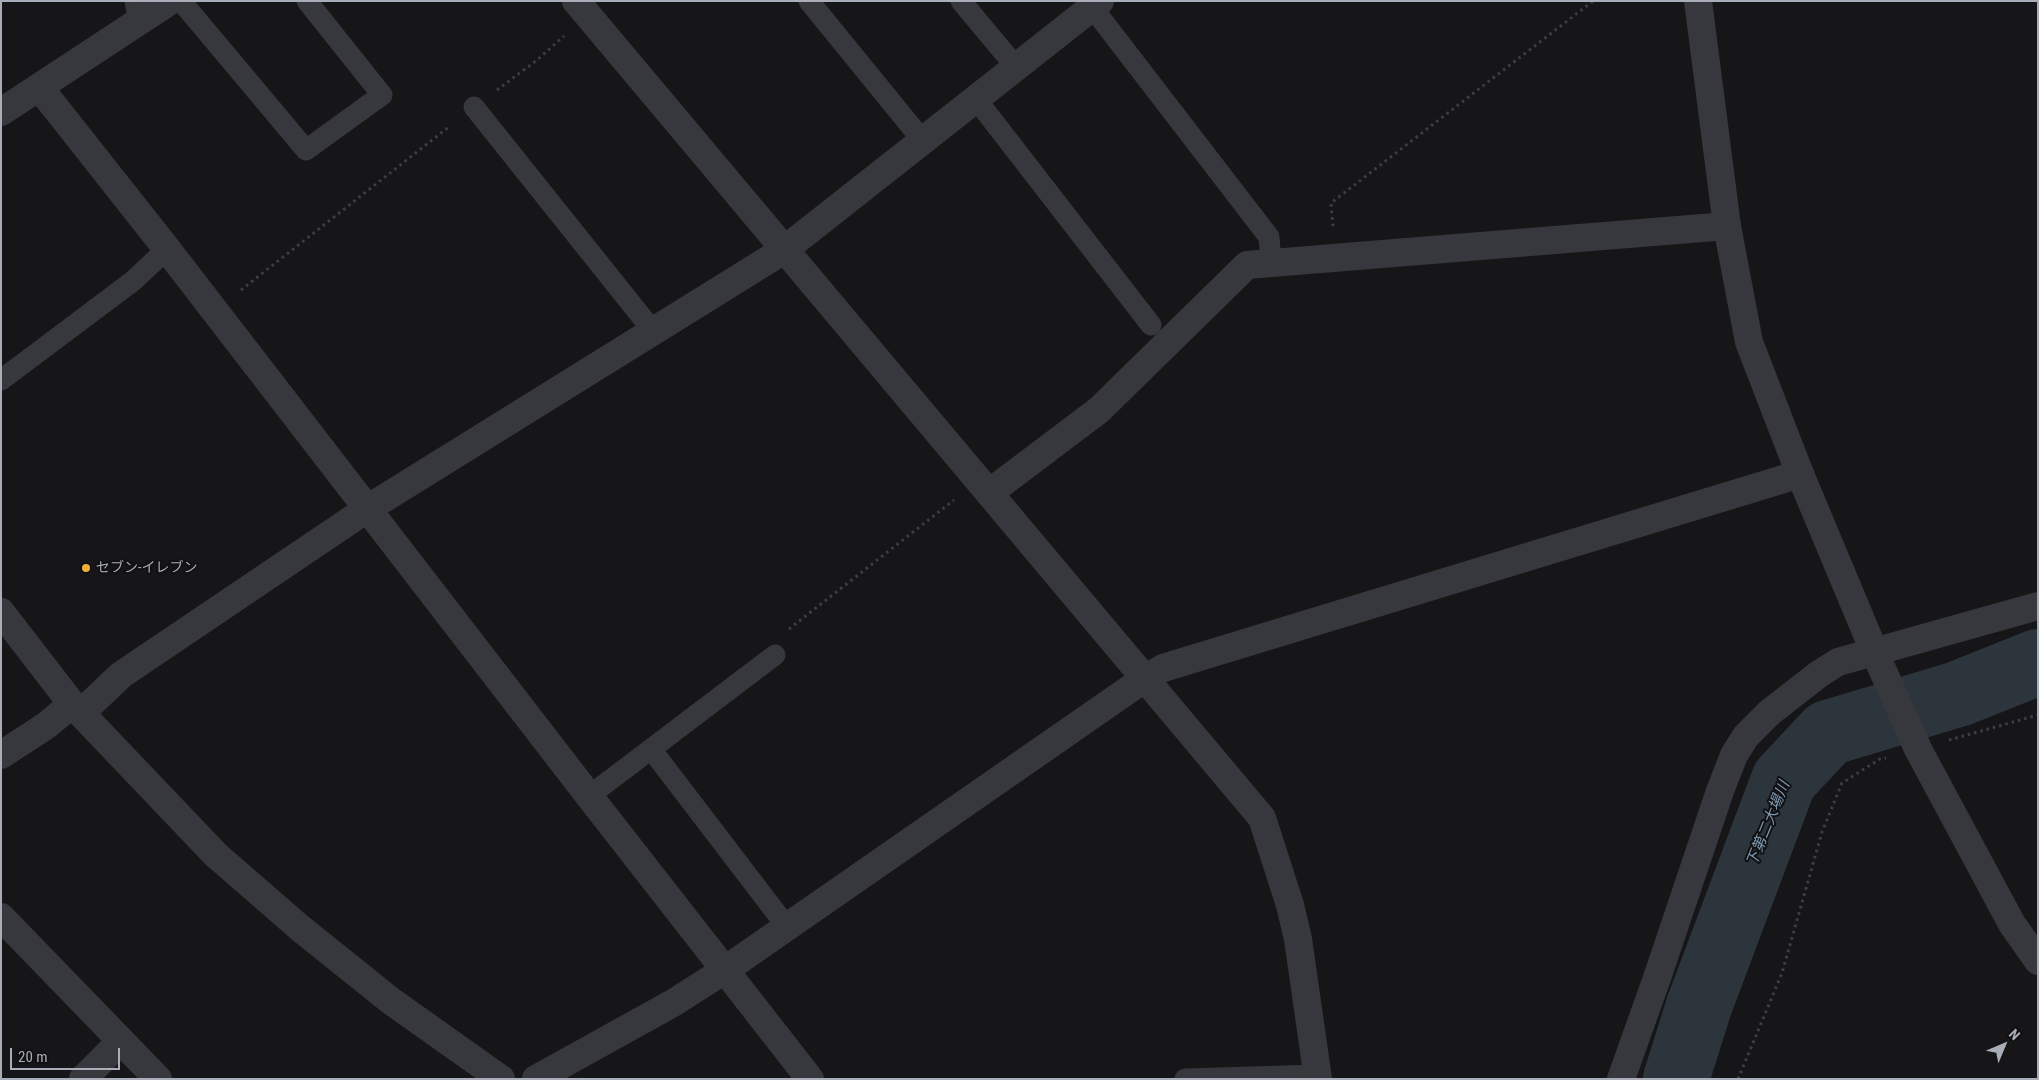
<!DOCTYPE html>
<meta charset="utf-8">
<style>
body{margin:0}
#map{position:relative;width:2039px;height:1080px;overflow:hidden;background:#161618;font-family:"Roboto Condensed",sans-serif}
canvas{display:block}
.frame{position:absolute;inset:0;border:2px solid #a8adb8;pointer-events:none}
.north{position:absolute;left:1979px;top:1020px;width:50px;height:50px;-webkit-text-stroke:4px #111113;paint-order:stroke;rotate:45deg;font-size:14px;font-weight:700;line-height:20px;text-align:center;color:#a8adb8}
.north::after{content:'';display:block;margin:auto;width:18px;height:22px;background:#a8adb8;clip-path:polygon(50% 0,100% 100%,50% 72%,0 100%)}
.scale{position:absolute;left:10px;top:1048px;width:110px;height:22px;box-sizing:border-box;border:2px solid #a8adb8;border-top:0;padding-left:6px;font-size:15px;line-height:18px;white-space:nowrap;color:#a8adb8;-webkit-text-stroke:4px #111113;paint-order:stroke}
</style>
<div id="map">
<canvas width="2039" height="1080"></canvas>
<div class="frame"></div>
<div class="north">N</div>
<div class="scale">20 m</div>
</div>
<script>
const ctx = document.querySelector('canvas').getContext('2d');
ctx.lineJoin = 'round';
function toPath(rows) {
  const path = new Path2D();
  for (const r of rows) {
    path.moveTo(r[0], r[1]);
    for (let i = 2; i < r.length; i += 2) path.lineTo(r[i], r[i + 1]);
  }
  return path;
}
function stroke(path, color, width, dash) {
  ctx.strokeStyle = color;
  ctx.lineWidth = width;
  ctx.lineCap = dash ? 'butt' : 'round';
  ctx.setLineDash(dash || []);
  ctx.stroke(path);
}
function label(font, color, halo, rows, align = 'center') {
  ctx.font = font + ' "Roboto Condensed","Noto Sans JP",sans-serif';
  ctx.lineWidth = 4;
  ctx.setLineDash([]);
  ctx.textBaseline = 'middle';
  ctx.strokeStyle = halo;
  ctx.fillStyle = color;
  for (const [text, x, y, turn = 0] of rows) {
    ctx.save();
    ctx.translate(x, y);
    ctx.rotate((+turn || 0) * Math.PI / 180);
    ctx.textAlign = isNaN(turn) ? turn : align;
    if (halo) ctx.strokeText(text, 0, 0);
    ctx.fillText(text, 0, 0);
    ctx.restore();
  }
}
stroke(toPath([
 [1676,1079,1699,1006,1784,780,1828,733,1958,694,2038,662]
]), '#2c353c', 66);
stroke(toPath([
 [497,90,537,60,564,36],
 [1333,226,1331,203,1593,1],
 [241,290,450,126],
 [789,629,954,500],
 [1949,740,2038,715],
 [1738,1079,1782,973,1822,832,1842,783,1880,759,1886,758]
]), '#3d3f44', 3, [2.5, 4]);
stroke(toPath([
 [135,1,139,22],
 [181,1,306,150,382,95,307,1],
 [809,1,923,141],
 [961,1,1016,67],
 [1092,7,1269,237,1271,263],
 [976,99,1151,325],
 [474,107,653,331],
 [1,380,133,281,167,249],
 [651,749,787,927],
 [589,796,775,655],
 [1185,1079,1318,1075]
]), '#37383d', 21);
stroke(toPath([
 [576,1,1262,818,1290,905,1298,939,1318,1079],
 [39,87,167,249,589,796,810,1079],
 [1,112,170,1],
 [989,493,1099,410,1247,265,1727,226],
 [81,713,121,675,367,509],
 [1,755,47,725,72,704],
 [83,1079,121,1041],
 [536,1079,673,1003,725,970,1144,679,1163,668,1800,474],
 [1621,1079,1657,978,1720,791,1734,755,1746,736,1769,713,1819,674,1838,662,2038,606]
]), '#37383d', 28);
stroke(toPath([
 [1698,1,1727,226,1749,342,1800,474,1874,651,1918,749,2012,924,2038,961],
 [367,509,784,250,1100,1],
 [1,612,72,704,216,855,300,928,391,1001,501,1079],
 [1,917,158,1079]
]), '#37383d', 28);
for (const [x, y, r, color] of [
 [86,568,5,"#f2b134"]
]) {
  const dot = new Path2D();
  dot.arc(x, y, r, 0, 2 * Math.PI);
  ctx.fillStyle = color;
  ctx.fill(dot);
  stroke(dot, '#111113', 2);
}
label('14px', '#a8adb8', '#111113', [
 ["セブン-イレブン",96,568]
], 'left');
label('italic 15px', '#7f9bb3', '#111113', [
 ["下第二大場川",1769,824,-68]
]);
</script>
